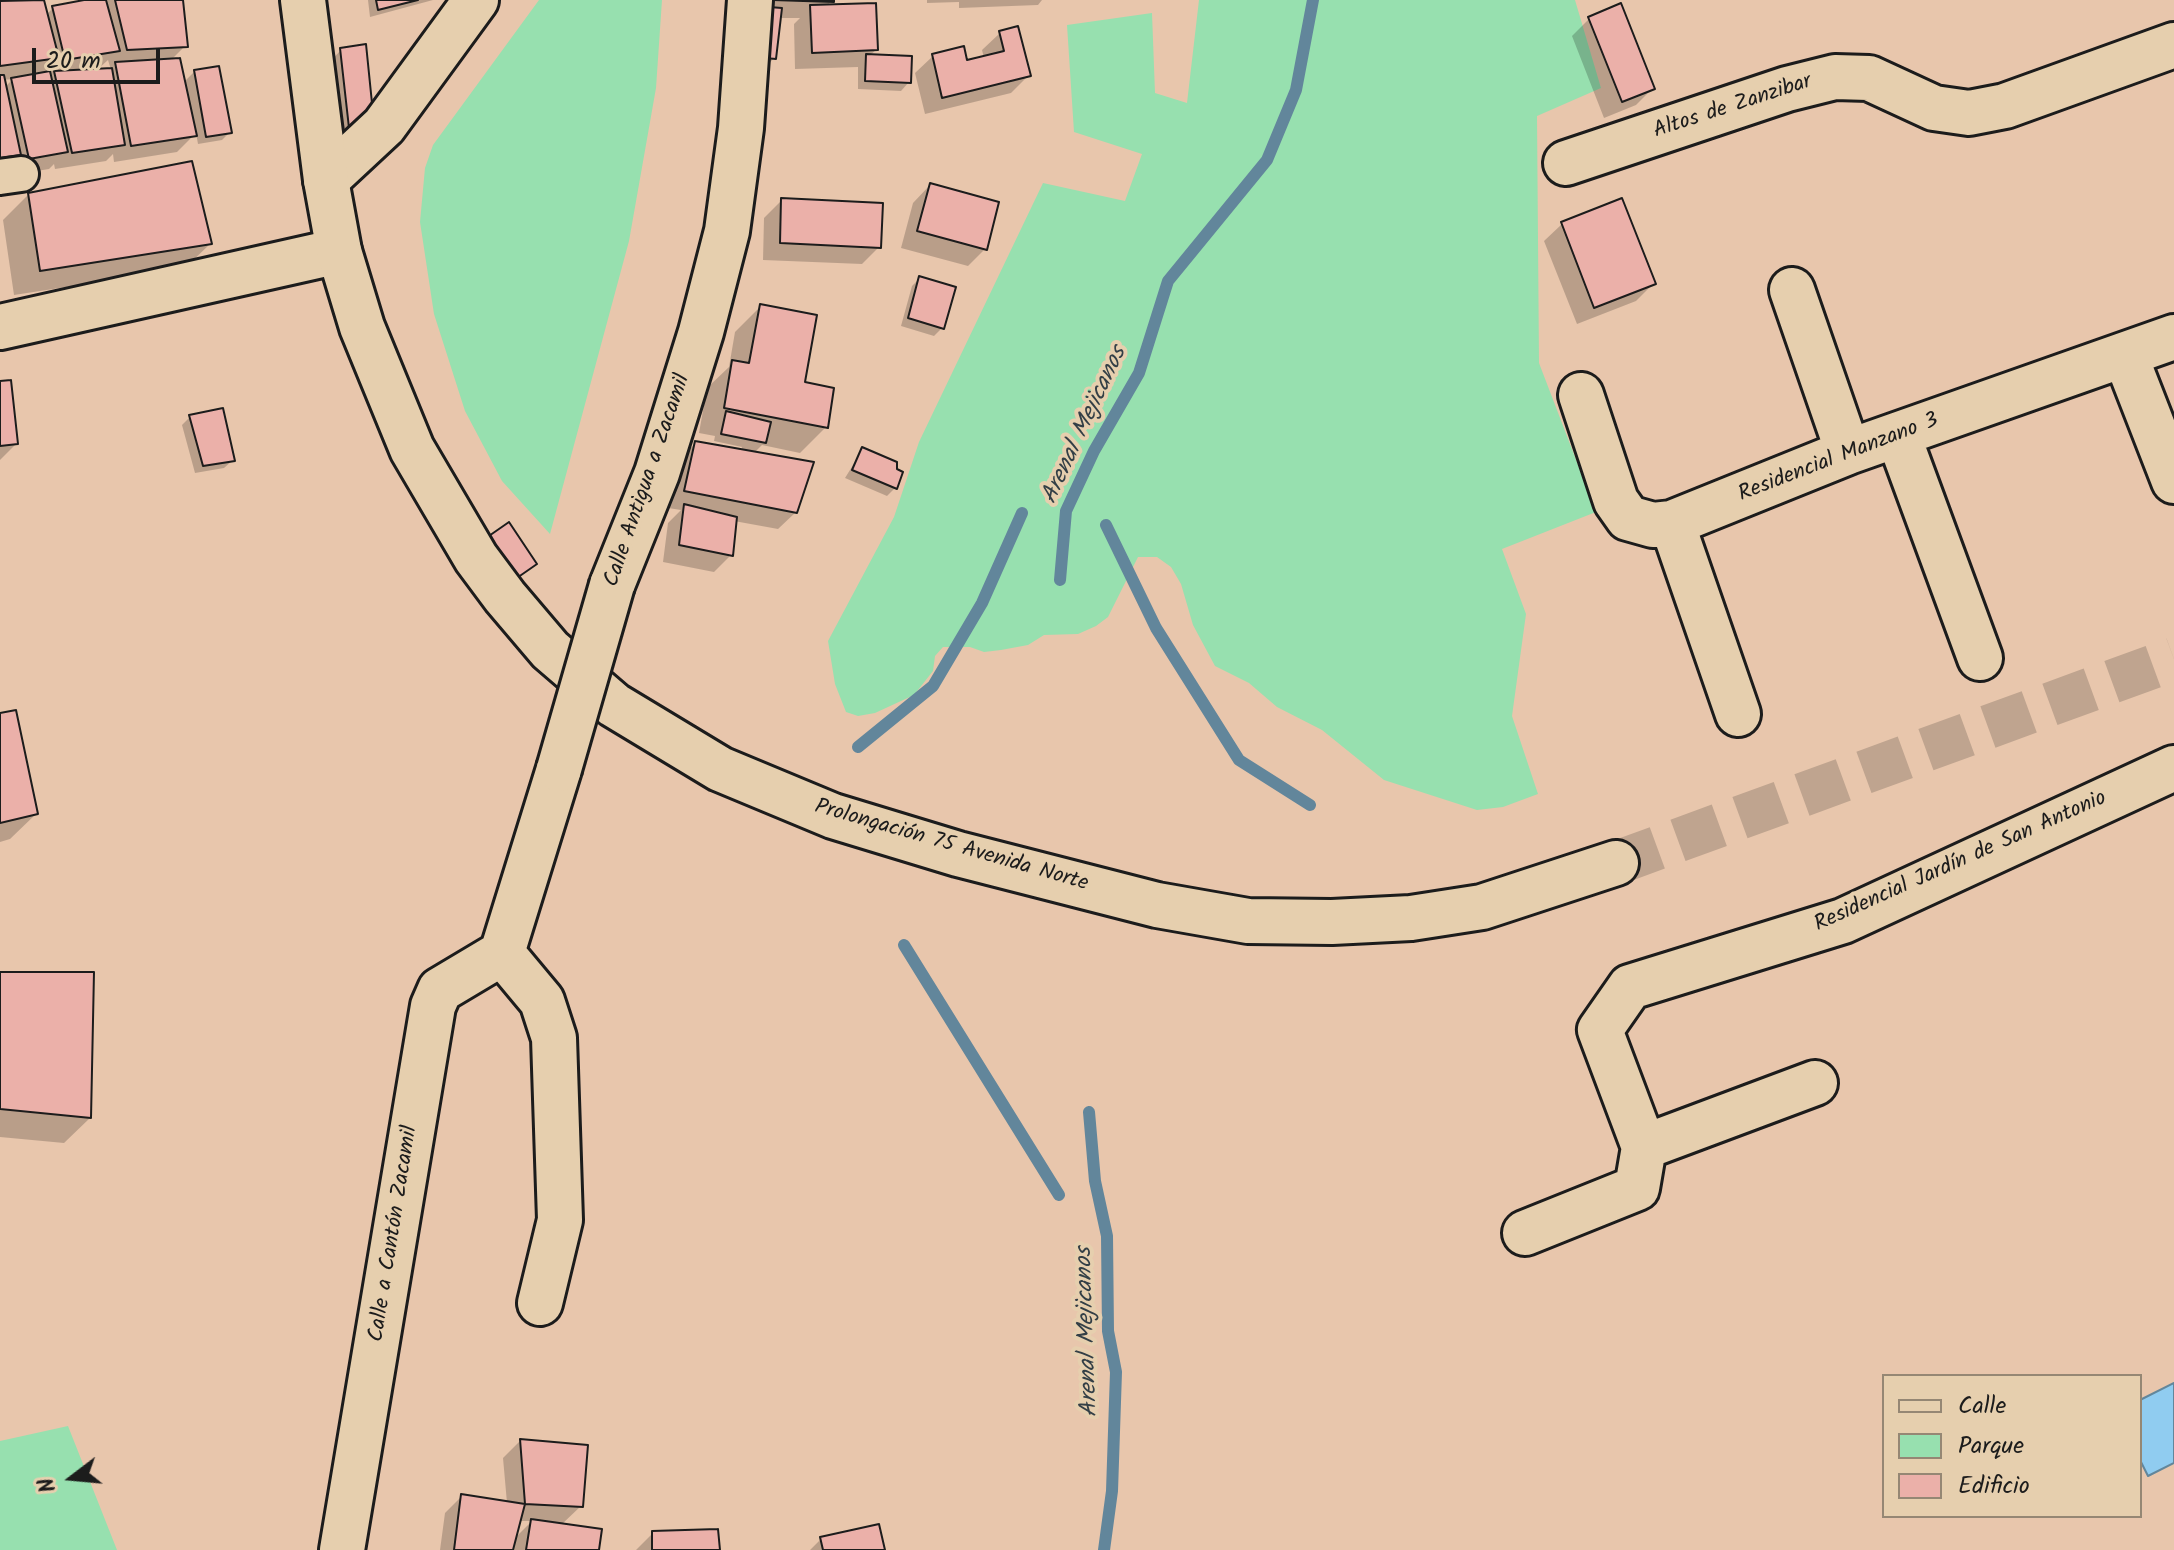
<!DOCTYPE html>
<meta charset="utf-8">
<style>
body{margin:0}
#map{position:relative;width:2174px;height:1550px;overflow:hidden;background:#e8c6ac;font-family:Kalam,sans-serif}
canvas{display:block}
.legend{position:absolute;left:1882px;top:1374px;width:260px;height:144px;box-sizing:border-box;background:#e6cfae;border:2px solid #958774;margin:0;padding:10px 14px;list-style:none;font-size:24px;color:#1c1c1c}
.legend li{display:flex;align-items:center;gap:16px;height:40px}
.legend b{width:40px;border:2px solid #958774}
.north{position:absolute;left:32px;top:1438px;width:80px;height:80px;-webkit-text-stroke:6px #e6cfae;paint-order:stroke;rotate:254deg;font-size:22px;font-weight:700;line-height:32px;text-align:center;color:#1c1c1c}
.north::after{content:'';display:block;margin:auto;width:28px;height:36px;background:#1c1c1c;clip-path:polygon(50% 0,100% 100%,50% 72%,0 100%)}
.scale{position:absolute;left:32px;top:48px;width:128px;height:36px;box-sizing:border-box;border:4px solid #1c1c1c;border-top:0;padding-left:10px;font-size:24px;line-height:28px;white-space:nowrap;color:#1c1c1c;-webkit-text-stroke:6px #e6cfae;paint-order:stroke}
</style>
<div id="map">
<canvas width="2174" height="1550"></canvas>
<ul class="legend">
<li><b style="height:10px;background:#e6cfae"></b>Calle</li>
<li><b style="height:22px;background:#97e0af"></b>Parque</li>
<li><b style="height:22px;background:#ebb0a9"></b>Edificio</li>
</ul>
<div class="north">N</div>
<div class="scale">20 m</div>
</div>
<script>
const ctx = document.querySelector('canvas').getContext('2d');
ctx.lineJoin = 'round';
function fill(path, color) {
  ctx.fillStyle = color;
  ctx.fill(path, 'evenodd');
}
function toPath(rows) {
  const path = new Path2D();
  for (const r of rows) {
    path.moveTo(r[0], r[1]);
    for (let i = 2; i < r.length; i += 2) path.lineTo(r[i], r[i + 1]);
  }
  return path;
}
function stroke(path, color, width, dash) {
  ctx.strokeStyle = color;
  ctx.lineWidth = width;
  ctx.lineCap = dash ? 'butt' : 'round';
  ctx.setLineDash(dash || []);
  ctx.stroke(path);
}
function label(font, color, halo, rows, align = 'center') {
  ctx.font = font + ' Kalam,sans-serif';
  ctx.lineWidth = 8;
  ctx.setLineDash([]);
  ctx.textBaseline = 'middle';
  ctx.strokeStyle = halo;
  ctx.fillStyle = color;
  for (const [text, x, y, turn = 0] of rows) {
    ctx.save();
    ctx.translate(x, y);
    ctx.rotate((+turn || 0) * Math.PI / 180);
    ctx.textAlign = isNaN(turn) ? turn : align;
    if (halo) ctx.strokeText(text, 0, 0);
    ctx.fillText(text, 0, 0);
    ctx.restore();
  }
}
fill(toPath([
 [539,0,662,0,656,88,629,241,550,534,502,481,465,411,434,314,420,222,425,168,433,145],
 [1199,0,1575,0,1601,88,1537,116,1539,363,1596,512,1502,549,1526,614,1512,716,1538,794,1503,807,1477,810,1384,780,1322,730,1277,707,1249,683,1215,666,1193,625,1181,584,1171,567,1157,557,1138,557,1108,617,1096,626,1078,634,1044,635,1028,645,1001,650,984,652,970,647,943,647,935,656,933,671,914,695,875,713,858,716,846,712,835,684,828,641,894,517,919,442,1043,183,1125,201,1142,154,1074,132,1067,25,1152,13,1155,93,1187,103],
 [68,1426,117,1550,0,1550,0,1441]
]), '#97e0af');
const water = toPath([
 [2174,1383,2174,1463,2148,1476,2140,1460,2140,1400,2174,1383]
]);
fill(water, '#90ccf0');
stroke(water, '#62869b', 2);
fill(toPath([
 [42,0,46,15,53,8,96,0,181,0,185,46,171,60,183,83,194,72,230,132,222,140,198,144,196,133,177,152,114,162,113,154,106,161,55,169,54,164,49,169,12,175,0,172,0,3],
 [108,60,111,70,97,70],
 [13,79,4,88,3,80],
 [368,0,433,0,370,17],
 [757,0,832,0,827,6,876,50,869,56,909,82,901,91,858,89,858,67,795,69,794,24,800,18,779,18,774,58,766,67],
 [927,0,1042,0,1038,5,959,8,959,2,927,3],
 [1589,19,1653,88,1636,105,1604,118,1572,36],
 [1000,33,1028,76,1011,93,925,114,915,73,933,56,966,62,984,58,982,50],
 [341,50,355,140,333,145,324,68],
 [930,185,985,249,968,266,901,248,913,203],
 [29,194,210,244,184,269,14,295,3,220],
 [782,200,879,247,862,264,763,260,764,218],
 [1621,201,1653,284,1636,301,1577,324,1544,241,1562,224],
 [920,278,942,328,934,336,901,326,912,286],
 [761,306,826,427,800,453,762,445,754,453,796,512,778,529,734,521,731,555,714,572,663,562,668,523,681,510,668,508,678,460,696,443,741,451,742,447,714,441,715,436,699,433,707,388,729,367,735,332],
 [0,383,16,444,0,460],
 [190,417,233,460,224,468,195,473,182,425],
 [863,449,895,488,887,496,845,478],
 [0,715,36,814,10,839,0,842],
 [0,974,90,1118,64,1143,0,1137],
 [520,1441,581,1506,561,1525,597,1550,440,1550,445,1513,462,1496,507,1503,503,1458],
 [519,1521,532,1521,514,1539],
 [653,1533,718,1550,636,1550],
 [821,1539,883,1550,810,1550]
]), '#0003');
stroke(toPath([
 [1106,525,1156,628,1239,760,1310,805],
 [1060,580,1066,511,1094,451,1139,373,1168,281,1267,160,1296,90,1313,0],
 [858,747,933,686,982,603,1022,513],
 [904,945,1059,1195],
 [1089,1112,1095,1181,1107,1236,1108,1331,1116,1372,1112,1491,1104,1550]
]), '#62869b', 12);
const building = toPath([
 [44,0,59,58,0,66,0,1,44,0],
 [84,0,106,0,120,51,65,60,52,6,84,0],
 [115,0,183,0,188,47,127,50,115,0],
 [376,0,418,0,378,10,376,0],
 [773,0,834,0,834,2,773,0],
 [876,3,878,50,812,53,810,5,876,3],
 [1621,3,1655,89,1622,102,1588,17,1621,3],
 [769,7,782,8,776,59,765,58,769,7],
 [1018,26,1031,76,942,98,932,54,964,46,967,60,1004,51,999,31,1018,26],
 [366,44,374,123,349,128,340,48,366,44],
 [866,54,912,56,911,83,865,81,866,54],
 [180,58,197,136,131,146,115,62,180,58],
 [219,66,232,133,206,137,194,70,219,66],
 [112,68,125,145,72,153,54,71,112,68],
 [50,71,68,152,29,159,11,78,50,71],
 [0,75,4,75,21,155,0,158,0,75],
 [192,161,212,244,40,271,28,193,192,161],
 [930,183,999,202,987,250,917,231,930,183],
 [781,198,883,203,881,248,780,243,781,198],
 [1622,198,1656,284,1594,308,1561,222,1622,198],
 [919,276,956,287,944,329,908,318,919,276],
 [760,304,817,315,805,382,834,388,828,428,724,408,732,360,749,363,760,304],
 [11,380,18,444,0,446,0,381,11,380],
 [223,408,235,461,203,466,189,415,223,408],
 [726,411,771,422,766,443,721,434,726,411],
 [695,441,814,462,797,513,684,491,695,441],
 [862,447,897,462,897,469,903,472,897,489,852,470,862,447],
 [684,504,737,517,733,556,679,545,684,504],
 [509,522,537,564,514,580,486,538,509,522],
 [16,710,38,814,0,823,0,713,16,710],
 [0,972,94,972,91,1118,0,1109,0,972],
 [520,1439,588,1445,583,1507,525,1504,520,1439],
 [461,1494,525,1504,513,1550,454,1550,461,1494],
 [531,1519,602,1529,599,1550,526,1550,531,1519],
 [879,1524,885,1550,823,1550,820,1537,879,1524],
 [718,1529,720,1550,652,1550,652,1531,718,1529]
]);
fill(building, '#ebb0a9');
stroke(building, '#1c1c1c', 2);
stroke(toPath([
 [1616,863,2174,659]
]), '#bfa48f', 44, [44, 22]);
const pedestrian = toPath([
 [0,177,21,174]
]);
const minor = toPath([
 [1566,163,1787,89,1835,77,1869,78,1934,108,1969,113,2005,106,2174,45],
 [326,180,384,126,476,0],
 [1792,290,1848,452],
 [0,327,339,251],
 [2125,355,2174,481],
 [1581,395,1616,501,1628,518,1653,525,1672,523,1848,452,2174,337],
 [1898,435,1980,658],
 [1672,523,1738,714],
 [612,585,657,473,701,332,727,231,741,128,750,0],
 [502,953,542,1001,554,1038,560,1220,540,1303],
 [502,953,559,769],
 [1815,1083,1644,1147,1600,1030,1630,987,1843,921,2174,768],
 [1525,1233,1637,1188,1644,1147],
 [342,1550,433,1006,440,990,502,953]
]);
const secondary = toPath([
 [303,0,326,180,339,251,362,327,412,449,476,558,505,597,550,650,614,705,720,769,833,816,958,854,1157,905,1248,921,1332,922,1411,918,1482,907,1616,863]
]);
stroke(pedestrian, '#1c1c1c', 40);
stroke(minor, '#1c1c1c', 50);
stroke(secondary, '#1c1c1c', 50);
stroke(pedestrian, '#e6cfae', 34);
stroke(minor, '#e6cfae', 44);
stroke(secondary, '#e6cfae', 44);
const minorBridge = toPath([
 [559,769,612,585]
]);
stroke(minorBridge, '#1c1c1c', 50, []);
stroke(minorBridge, '#e6cfae', 44);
label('22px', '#1c1c1c', '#e6cfae', [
 ["Altos de Zanzibar",1733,108,-18],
 ["Residencial Manzano 3",1839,459,-21],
 ["Calle Antigua a Zacamil",649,481,-71],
 ["Prolongación 75 Avenida Norte",951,847,16],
 ["Residencial Jardín de San Antonio",1961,863,-24],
 ["Calle a Cantón Zacamil",395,1234,-81]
]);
label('italic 24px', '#333f46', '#e6cfae', [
 ["Arenal Mejicanos",1086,426,-65],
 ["Arenal Mejicanos",1089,1332,-92]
]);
</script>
